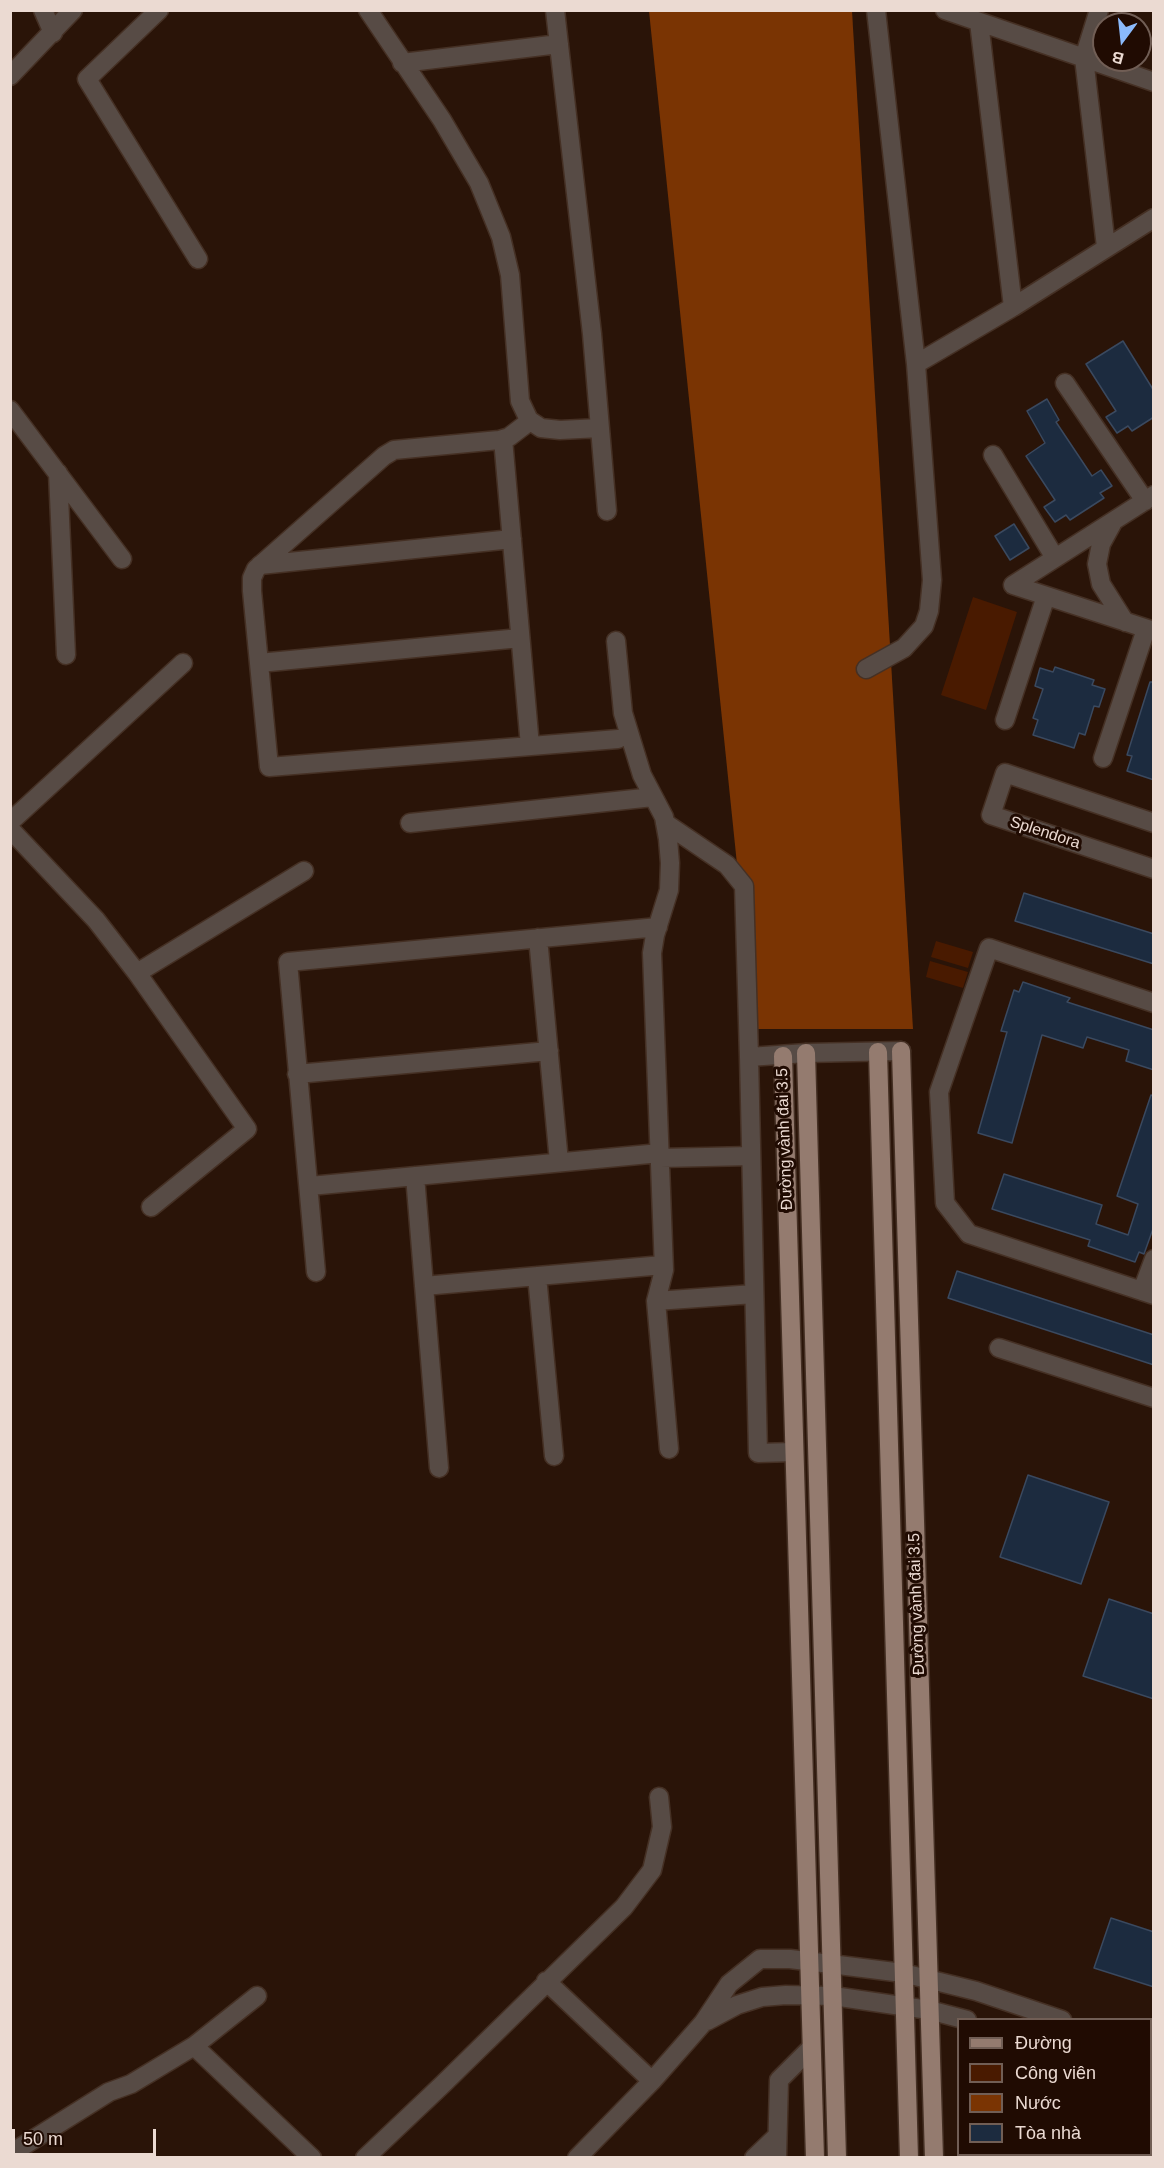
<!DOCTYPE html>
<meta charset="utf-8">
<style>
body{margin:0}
#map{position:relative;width:1164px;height:2168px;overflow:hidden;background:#2a1408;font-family:Helvetica,sans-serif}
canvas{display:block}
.frame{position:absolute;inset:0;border:12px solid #ebdad2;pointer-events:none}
.legend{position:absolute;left:957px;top:2018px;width:195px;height:138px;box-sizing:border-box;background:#200b02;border:2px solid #715e55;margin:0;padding:8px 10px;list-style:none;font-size:18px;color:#ebdad2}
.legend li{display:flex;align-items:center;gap:12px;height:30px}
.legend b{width:30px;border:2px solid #715e55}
.north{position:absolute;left:1092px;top:12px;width:60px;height:60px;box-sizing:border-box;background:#200b02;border:2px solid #715e55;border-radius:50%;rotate:195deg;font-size:16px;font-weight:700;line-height:24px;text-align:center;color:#ebdad2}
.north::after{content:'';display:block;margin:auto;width:21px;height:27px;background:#8bbafc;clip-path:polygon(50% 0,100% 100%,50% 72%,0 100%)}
.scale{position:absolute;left:12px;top:2129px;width:144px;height:27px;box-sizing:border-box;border:3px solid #ebdad2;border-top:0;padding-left:8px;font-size:18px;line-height:21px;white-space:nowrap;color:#ebdad2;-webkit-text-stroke:4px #200b02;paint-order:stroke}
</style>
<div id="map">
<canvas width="1164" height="2168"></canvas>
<div class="frame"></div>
<ul class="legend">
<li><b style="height:8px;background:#947b6f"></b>Đường</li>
<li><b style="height:16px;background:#491a00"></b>Công viên</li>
<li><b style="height:16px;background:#7a3403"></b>Nước</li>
<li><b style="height:16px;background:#1c2b3f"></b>Tòa nhà</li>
</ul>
<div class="north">B</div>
<div class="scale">50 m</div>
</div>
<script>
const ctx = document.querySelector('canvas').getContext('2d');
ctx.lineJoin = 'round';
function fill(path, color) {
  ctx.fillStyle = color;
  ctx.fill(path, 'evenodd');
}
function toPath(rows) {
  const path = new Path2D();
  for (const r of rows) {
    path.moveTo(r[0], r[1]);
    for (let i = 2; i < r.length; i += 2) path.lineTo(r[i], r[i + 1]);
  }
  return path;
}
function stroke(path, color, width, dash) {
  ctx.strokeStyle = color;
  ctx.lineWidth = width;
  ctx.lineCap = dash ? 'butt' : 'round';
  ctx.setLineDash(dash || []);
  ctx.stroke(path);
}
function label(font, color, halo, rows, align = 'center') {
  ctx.font = font + ' Helvetica,sans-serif';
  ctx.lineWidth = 6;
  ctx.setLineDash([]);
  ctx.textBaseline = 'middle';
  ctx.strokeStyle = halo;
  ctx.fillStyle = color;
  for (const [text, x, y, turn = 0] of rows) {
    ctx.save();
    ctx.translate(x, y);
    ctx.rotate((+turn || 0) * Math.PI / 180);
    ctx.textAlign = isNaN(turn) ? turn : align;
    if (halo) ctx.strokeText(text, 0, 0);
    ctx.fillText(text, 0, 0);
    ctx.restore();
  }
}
fill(toPath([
 [973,597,1017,612,986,710,941,695],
 [936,941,973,952,968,968,931,957],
 [930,961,968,972,963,988,926,977]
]), '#491a00');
fill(toPath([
 [649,11,852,11,913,1029,754,1029]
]), '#7a3403');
const building = toPath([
 [1123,341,1154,391,1154,417,1132,431,1128,426,1117,433,1106,417,1116,411,1086,364,1123,341],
 [1047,399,1059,420,1056,422,1092,476,1101,470,1112,486,1100,493,1104,498,1070,520,1066,515,1055,522,1044,507,1055,500,1026,456,1045,443,1027,411,1047,399],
 [1014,524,1029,548,1010,560,995,536,1014,524],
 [1055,667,1094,680,1092,685,1105,689,1099,707,1094,706,1085,735,1079,733,1074,748,1033,735,1038,720,1033,718,1043,689,1035,686,1040,668,1053,672,1055,667],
 [1150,682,1154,682,1154,780,1127,771,1132,756,1127,755,1150,682],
 [1024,893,1154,934,1154,964,1015,921,1024,893],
 [1023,982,1070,998,1067,1002,1154,1030,1154,1070,1126,1061,1129,1050,1087,1037,1083,1048,1042,1035,1012,1143,978,1133,1007,1032,1001,1031,1014,990,1019,992,1023,982],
 [1151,1095,1154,1096,1154,1226,1144,1254,1139,1252,1135,1262,1088,1246,1090,1240,992,1209,1004,1174,1102,1205,1096,1224,1128,1235,1138,1204,1117,1196,1151,1095],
 [957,1271,1154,1335,1154,1365,948,1298,957,1271],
 [1028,1475,1109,1502,1081,1584,1000,1557,1028,1475],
 [1109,1599,1154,1614,1154,1699,1083,1676,1109,1599],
 [1111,1918,1154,1932,1154,1987,1094,1968,1111,1918]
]);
fill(building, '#1c2b3f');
stroke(building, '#3a495f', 1.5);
const minor = toPath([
 [43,10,53,33],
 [159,10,87,79,198,259],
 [368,10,442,120,479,183,501,237,510,275,520,401,529,420,541,428,560,430,600,428],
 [555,10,592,334,607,511],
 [945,10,1154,82],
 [1099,10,1084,58,1106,247],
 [979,22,1013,307],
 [402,63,559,44],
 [10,76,73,10],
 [916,364,1013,307,1154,218],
 [1065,383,1145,501],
 [10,410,122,559],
 [530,421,509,437,499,440,394,450,384,456,256,569,252,578,252,591,269,767,618,739],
 [503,439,530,746],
 [993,455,1055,558],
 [58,473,66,655],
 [1112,524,1101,544,1097,564,1101,584,1125,622],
 [260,565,512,539],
 [1013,585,1154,495],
 [1013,585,1154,631],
 [616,641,623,713,642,775,664,817,668,839,670,863,669,890,655,935,652,953,664,1270,656,1301,669,1449],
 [259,663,520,638],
 [866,669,904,648,924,626,929,611,932,580,916,364,876,10],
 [1005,720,1046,596],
 [1103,758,1146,629],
 [10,822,183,663],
 [410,823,653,797],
 [665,823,727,865,744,886,749,1057,806,1053,901,1051],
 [1154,823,1005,773,991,815,1154,869],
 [10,829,96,920,137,973,247,1129,151,1207],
 [538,938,559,1162],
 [137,973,304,871],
 [1154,1003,989,948,939,1092,945,1203,969,1234,1154,1295],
 [749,1057,758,1453,794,1452],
 [297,1074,549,1051],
 [660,1158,751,1156],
 [415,1176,439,1468],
 [310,1186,660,1153],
 [316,1272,288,962,658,927],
 [537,1276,554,1456],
 [424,1286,663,1265],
 [1142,1291,1154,1259],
 [656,1301,754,1294],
 [999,1348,1154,1398],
 [546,1981,652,2081],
 [707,2021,737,2005,762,1997,786,1995,833,1996,929,2010,967,2020],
 [194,2046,257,1996],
 [1150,2049,1154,2050],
 [1150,2079,1154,2080],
 [10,2154,109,2092,131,2084,194,2046,312,2158],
 [365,2158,441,2086,624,1907,652,1870,662,1827,659,1797],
 [577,2158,652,2081,703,2023,729,1984,760,1959,790,1959,903,1973,976,1991,1062,2020],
 [754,2158,776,2137],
 [777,2158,779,2080,811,2048]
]);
const major = toPath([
 [901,1051,934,2158],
 [878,1052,909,2158],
 [806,1053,837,2158],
 [783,1056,815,2158]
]);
stroke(minor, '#453024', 21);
stroke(major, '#453024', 21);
stroke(minor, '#574b45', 18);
stroke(major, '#947b6f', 18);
label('16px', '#ebdad2', '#200b02', [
 ["Splendora",1045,833,18],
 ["Đường vành đai 3.5",785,1139,-92],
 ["Đường vành đai 3.5",917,1604,-92]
]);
</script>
